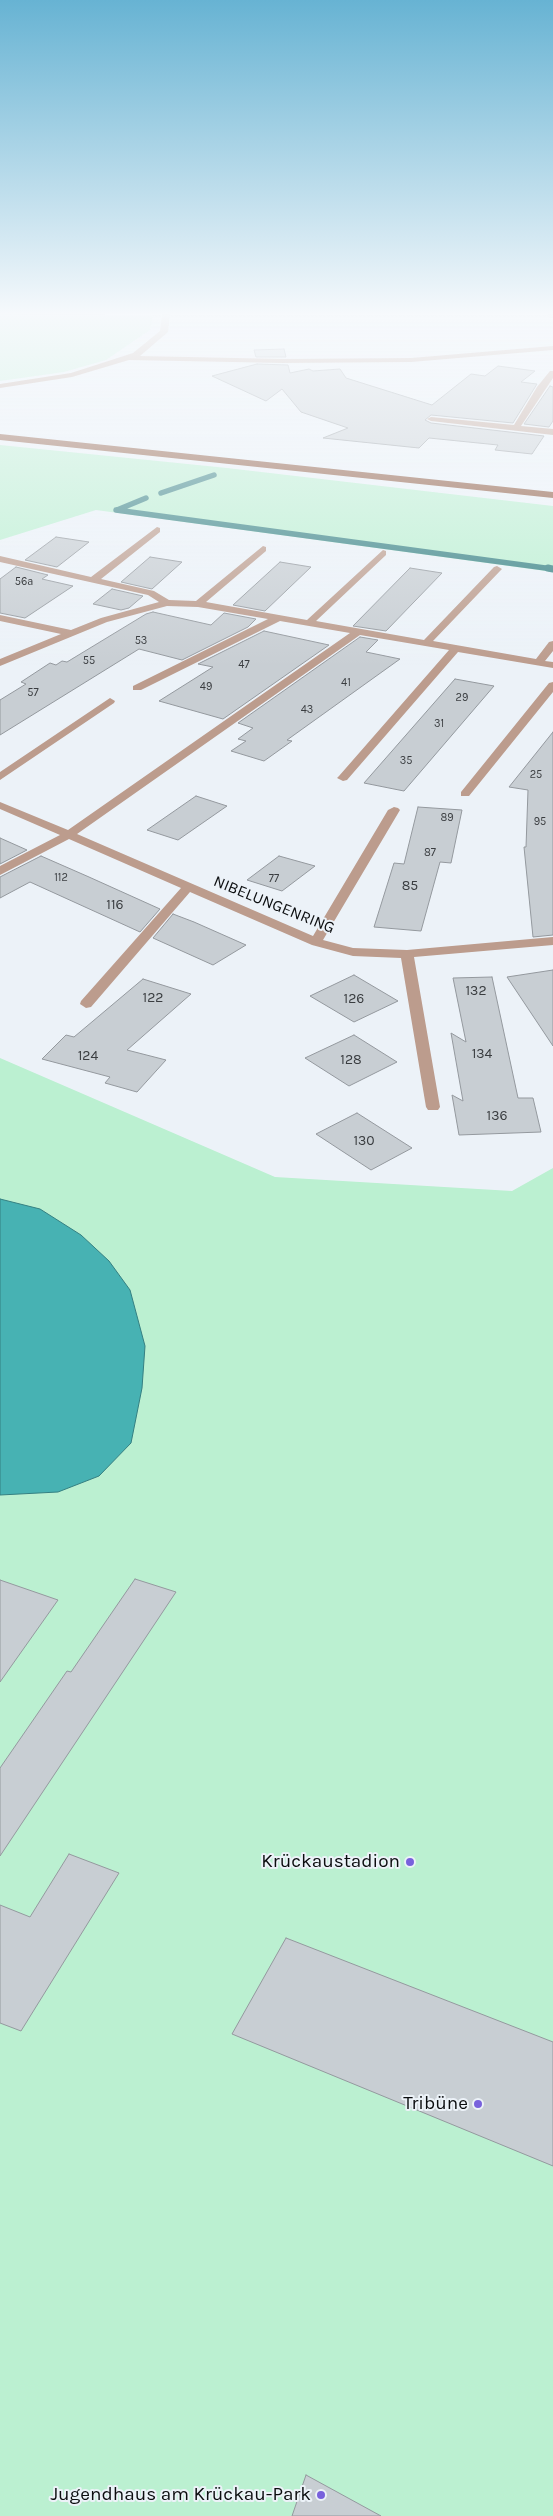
<!DOCTYPE html>
<meta charset="utf-8">
<style>
body{margin:0}
canvas{display:block;background:#ecf2f8}
</style>
<canvas width="553" height="2516"></canvas>
<script>
const ctx = document.querySelector('canvas').getContext('2d');
ctx.lineJoin = 'round';
function fill(path, color) {
  ctx.fillStyle = color;
  ctx.fill(path, 'evenodd');
}
function toPath(rows) {
  const path = new Path2D();
  for (const r of rows) {
    path.moveTo(r[0], r[1]);
    for (let i = 2; i < r.length; i += 2) path.lineTo(r[i], r[i + 1]);
  }
  return path;
}
function stroke(path, color, width, dash) {
  ctx.strokeStyle = color;
  ctx.lineWidth = width;
  ctx.lineCap = dash ? 'butt' : 'round';
  ctx.setLineDash(dash || []);
  ctx.stroke(path);
}
function label(font, color, halo, rows, align = 'center') {
  ctx.font = font + ' Karla,sans-serif';
  ctx.lineWidth = 4;
  ctx.setLineDash([]);
  ctx.textBaseline = 'middle';
  ctx.strokeStyle = halo;
  ctx.fillStyle = color;
  for (const [text, x, y, turn = 0] of rows) {
    ctx.save();
    ctx.translate(x, y);
    ctx.rotate((+turn || 0) * Math.PI / 180);
    ctx.textAlign = isNaN(turn) ? turn : align;
    if (halo) ctx.strokeText(text, 0, 0);
    ctx.fillText(text, 0, 0);
    ctx.restore();
  }
}
fill(toPath([
 [0,315,0,314,153,315,150,330,106,360,64,372,0,381],
 [0,445,227,468,553,506,553,572,96,510,0,540],
 [0,1058,275,1177,512,1191,553,1168,553,2516,0,2516]
]), '#bbf0d1');
const water = toPath([
 [0,1199,40,1209,81,1235,109,1261,130,1290,145,1346,142,1388,131,1443,99,1476,58,1492,0,1495,0,1199]
]);
fill(water, '#47b2b3');
stroke(water, '#358082', 1);
stroke(toPath([
 [161,493,214,475],
 [116,510,553,569],
 [117,510,146,498]
]), '#358082', 5.5);
stroke(toPath([
 [548,568,553,569]
]), '#358082', 7);
const building = toPath([
 [284,349,286,357,256,357,254,350,284,349],
 [257,364,288,365,290,373,309,369,313,371,340,369,346,378,432,405,471,374,485,376,498,366,535,371,521,382,537,384,513,423,431,415,425,420,431,423,544,436,532,454,495,450,498,445,429,438,419,448,323,438,348,428,301,412,282,389,266,401,212,376,257,364],
 [550,386,553,387,553,421,549,427,524,424,550,386],
 [56,537,89,542,57,567,25,560,56,537],
 [150,557,182,562,152,589,121,582,150,557],
 [280,562,311,567,265,611,233,605,280,562],
 [16,567,48,575,42,579,73,586,25,618,0,613,0,579,16,567],
 [410,568,442,573,386,631,353,626,410,568],
 [112,589,143,596,129,608,121,610,93,604,112,589],
 [153,612,211,625,224,613,256,619,248,627,182,660,139,649,0,735,0,700,26,684,21,682,50,663,56,665,62,661,67,662,146,614,153,612],
 [264,631,329,645,223,719,159,701,213,667,198,664,264,631],
 [360,637,378,640,366,652,400,659,287,740,292,741,264,761,231,751,246,741,238,739,253,728,238,723,360,637],
 [455,679,494,686,404,791,364,783,455,679],
 [553,732,553,935,533,937,524,847,526,847,528,790,509,787,553,732],
 [196,796,227,806,178,840,147,830,196,796],
 [418,807,462,810,451,863,440,862,421,931,374,927,394,863,404,864,418,807],
 [0,838,27,850,0,864,0,838],
 [41,856,89,877,160,909,140,932,30,882,0,898,0,877,41,856],
 [279,856,315,866,282,891,247,880,279,856],
 [173,914,194,922,246,945,213,965,153,938,173,914],
 [553,970,553,1046,507,977,553,970],
 [354,975,398,1001,354,1022,310,996,354,975],
 [492,977,518,1098,533,1098,541,1132,459,1135,452,1095,463,1101,451,1033,466,1042,453,978,492,977],
 [143,979,191,994,127,1050,166,1060,137,1092,105,1083,110,1077,42,1059,66,1035,74,1037,143,979],
 [354,1035,397,1062,349,1086,305,1058,354,1035],
 [357,1113,412,1148,371,1170,316,1134,357,1113],
 [135,1579,176,1592,0,1856,0,1768,67,1671,71,1672,135,1579],
 [0,1580,58,1600,0,1682,0,1580],
 [69,1854,119,1873,21,2031,0,2023,0,1905,30,1917,69,1854],
 [286,1938,553,2042,553,2166,232,2034,286,1938],
 [306,2475,381,2516,292,2516,306,2475]
]);
fill(building, '#c8ced3');
stroke(building, '#94999e', 1);
fill(toPath([
 [162,314,170,314,168,332,140,356,283,359,411,358,553,346,553,350,411,362,283,363,129,360,72,377,0,388,0,384,71,373,133,353,160,331,162,314],
 [548,314,553,314,553,318,550,318,548,314],
 [550,371,553,371,553,378,521,426,553,429,553,435,431,421,427,419,431,417,514,425,537,387,550,371],
 [157,527,160,528,160,532,101,579,154,591,169,600,196,601,263,546,266,547,266,551,206,602,307,620,383,550,386,551,386,555,316,621,424,640,494,567,497,566,502,569,500,571,433,641,536,659,549,642,553,641,553,651,545,661,553,662,553,668,458,652,347,780,343,781,337,778,339,776,449,650,360,635,77,834,313,936,388,810,394,807,398,808,400,810,323,940,353,948,407,950,553,937,553,945,414,957,440,1107,438,1110,428,1110,426,1107,401,958,353,956,312,945,190,892,91,1007,86,1008,80,1004,81,1001,181,888,69,839,0,875,0,866,60,835,0,809,0,802,68,830,350,633,280,621,141,690,133,690,133,686,268,619,198,607,167,606,107,622,0,666,0,659,61,634,0,621,0,615,71,630,101,618,159,602,148,595,0,562,0,556,91,577,157,527],
 [553,682,553,692,469,796,461,796,461,792,549,683,553,682],
 [110,698,115,701,114,703,0,780,0,772,110,698]
]), '#bc9c8d');
fill(toPath([
 [0,434,553,492,553,498,0,440,0,434]
]), '#8a543a');
const sky = ctx.createLinearGradient(0, 0, 0, 667);
sky.addColorStop(0, '#67b3d3');
sky.addColorStop(0.47, '#f6f9fc');
sky.addColorStop(1, '#f6f9fc00');
ctx.fillStyle = sky;
ctx.fillRect(0, 0, 553, 667);
for (const [x, y, r, color] of [
 [410,1862,5,"#7861dc"],
 [478,2104,5,"#7861dc"],
 [321,2495,5,"#7861dc"]
]) {
  const dot = new Path2D();
  dot.arc(x, y, r, 0, 2 * Math.PI);
  ctx.fillStyle = color;
  ctx.fill(dot);
  stroke(dot, '#ecf2f8', 2);
}
label('11px', '#3a3d40', null, [
 ["56a",24,582],
 ["53",141,641],
 ["55",89,661],
 ["47",244,665],
 ["41",346,683],
 ["49",206,687],
 ["57",33,693],
 ["29",462,698],
 ["43",307,710],
 ["31",439,724],
 ["35",406,761],
 ["25",536,775],
 ["89",447,818],
 ["95",540,822],
 ["87",430,853],
 ["112",61,878],
 ["77",274,879]
]);
label('14px', '#3a3d40', null, [
 ["85",410,886],
 ["116",115,905],
 ["132",476,991],
 ["122",153,998],
 ["126",354,999],
 ["134",482,1054],
 ["124",88,1056],
 ["128",351,1060],
 ["136",497,1116],
 ["130",364,1141]
]);
label('16px', '#0b0d0f', '#ecf2f8', [
 ["NIBELUNGENRING",274,905,22]
]);
label('19px', '#0b0d0f', '#ecf2f8', [
 ["Krückaustadion",400,1862],
 ["Tribüne",468,2104],
 ["Jugendhaus am Krückau-Park",311,2495]
], 'right');
</script>
